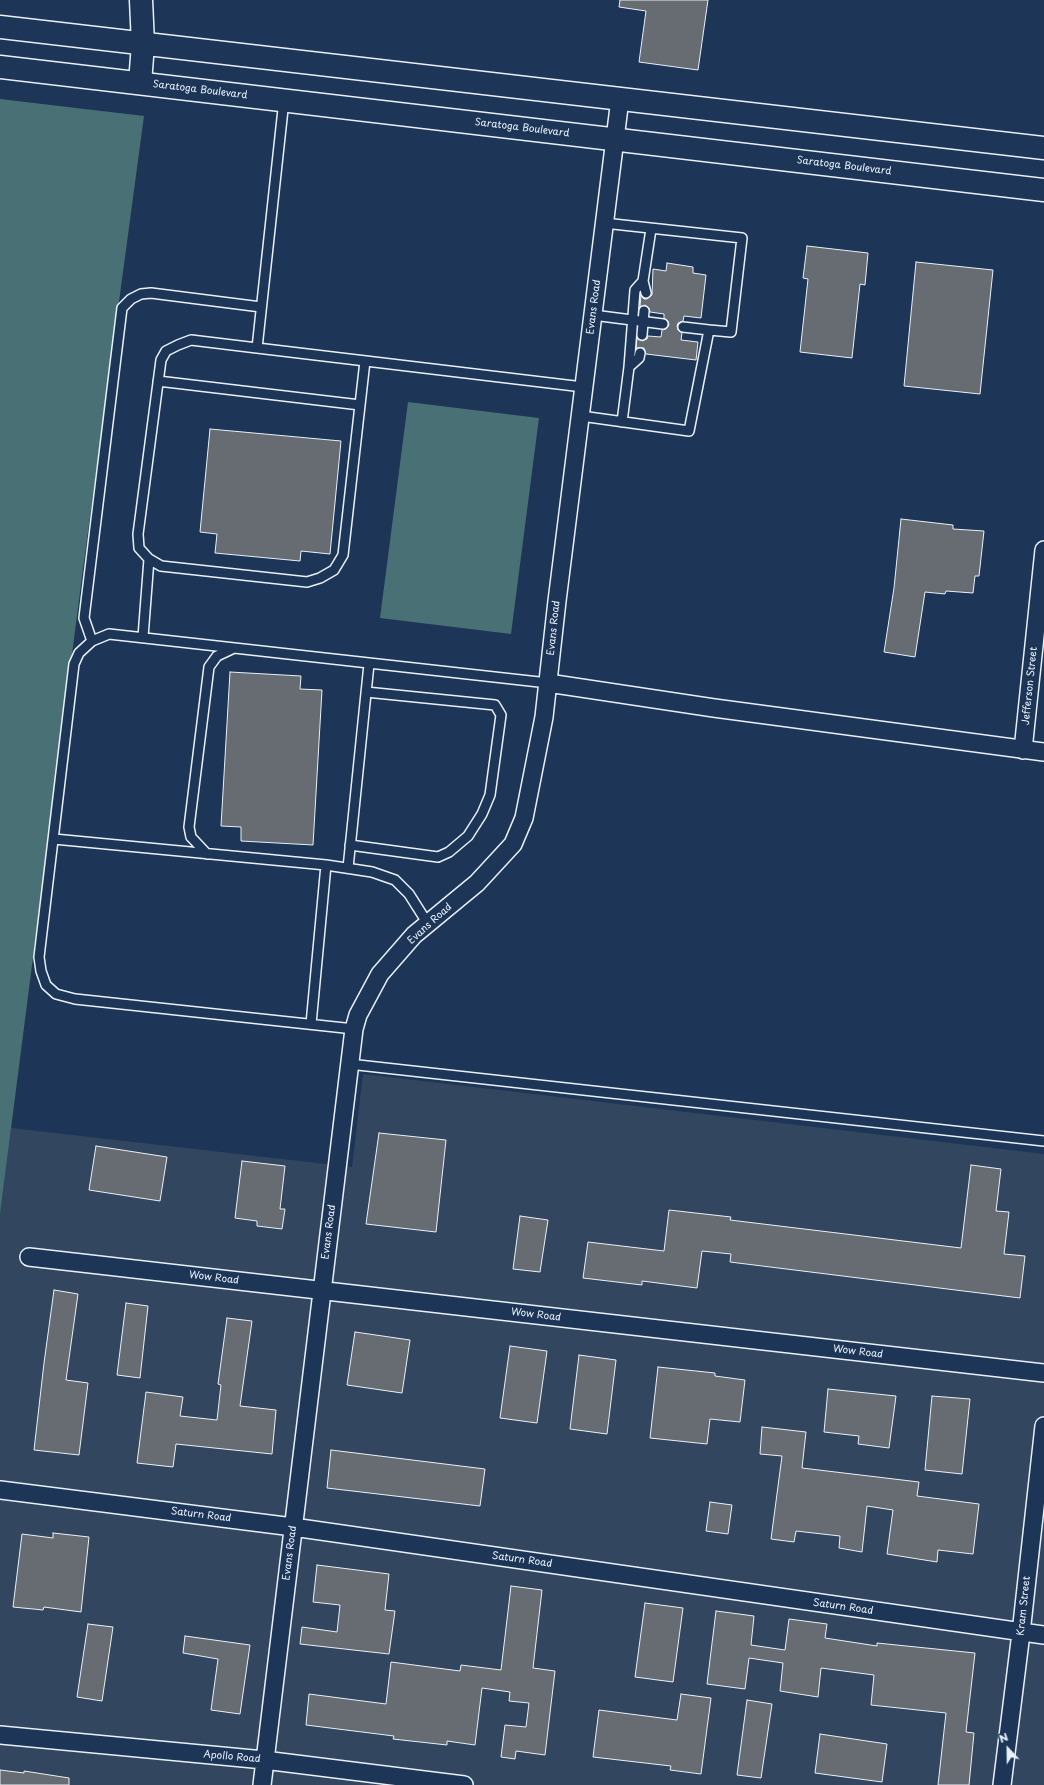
<!DOCTYPE html>
<style>
body{margin:0}
#map{position:relative;width:1044px;height:1785px;overflow:hidden;background:#1d3557;font-family:"Playpen Sans",sans-serif}
canvas{display:block}
.north{position:absolute;left:988px;top:1729px;width:40px;height:40px;-webkit-text-stroke:3px #1d3557;paint-order:stroke;rotate:338deg;font-size:11px;font-weight:700;line-height:16px;text-align:center;color:#e8f1f8}
.north::after{content:'';display:block;margin:auto;width:14px;height:18px;background:#e8f1f8;clip-path:polygon(50% 0,100% 100%,50% 72%,0 100%)}
</style>
<div id="map">
<canvas width="1044" height="1785"></canvas>
<div class="north">N</div>
</div>
<script>
const ctx = document.querySelector('canvas').getContext('2d');
ctx.lineJoin = 'round';
function fill(path, color) {
  ctx.fillStyle = color;
  ctx.fill(path, 'evenodd');
}
function toPath(rows) {
  const path = new Path2D();
  for (const r of rows) {
    path.moveTo(r[0], r[1]);
    for (let i = 2; i < r.length; i += 2) path.lineTo(r[i], r[i + 1]);
  }
  return path;
}
function stroke(path, color, width, dash) {
  ctx.strokeStyle = color;
  ctx.lineWidth = width;
  ctx.lineCap = dash ? 'butt' : 'round';
  ctx.setLineDash(dash || []);
  ctx.stroke(path);
}
function label(font, color, halo, rows, align = 'center') {
  ctx.font = font + ' "Playpen Sans",sans-serif';
  ctx.lineWidth = 4;
  ctx.setLineDash([]);
  ctx.textBaseline = 'middle';
  ctx.strokeStyle = halo;
  ctx.fillStyle = color;
  for (const [text, x, y, turn = 0] of rows) {
    ctx.save();
    ctx.translate(x, y);
    ctx.rotate((+turn || 0) * Math.PI / 180);
    ctx.textAlign = isNaN(turn) ? turn : align;
    if (halo) ctx.strokeText(text, 0, 0);
    ctx.fillText(text, 0, 0);
    ctx.restore();
  }
}
fill(toPath([
 [363,1074,1044,1154,1044,1785,0,1785,0,1214,11,1128,352,1167]
]), '#33465f');
fill(toPath([
 [0,99,144,116,83,569,0,1214],
 [408,402,539,418,511,634,380,618]
]), '#487075');
const building = toPath([
 [620,0,708,0,698,70,639,62,646,11,619,7,620,0],
 [807,246,868,253,865,285,860,284,852,358,800,352,808,279,803,278,807,246],
 [916,262,993,270,980,394,904,386,916,262],
 [667,263,693,267,693,273,706,275,701,318,684,316,683,321,678,323,677,326,678,330,682,333,681,340,698,342,696,360,646,354,644,348,636,348,637,338,642,341,647,339,648,336,661,337,662,330,666,329,669,325,668,321,664,318,664,314,650,312,649,308,645,305,640,307,641,295,644,299,647,299,652,295,653,269,666,271,667,263],
 [210,429,341,441,330,554,301,551,300,561,215,553,217,534,200,532,210,429],
 [901,519,953,525,953,529,984,531,979,576,975,576,973,593,946,591,945,594,925,592,915,657,884,652,894,588,901,519],
 [230,672,301,676,300,689,322,690,313,845,241,841,241,827,221,826,230,672],
 [379,1133,446,1140,436,1232,366,1224,379,1133],
 [96,1146,167,1157,160,1201,89,1190,96,1146],
 [242,1161,285,1166,280,1209,285,1209,282,1229,257,1226,257,1221,235,1218,242,1161],
 [971,1165,1001,1169,996,1211,1009,1212,1004,1254,1025,1256,1020,1298,730,1262,731,1254,702,1251,697,1288,642,1281,642,1285,583,1278,588,1242,664,1251,669,1210,731,1217,730,1220,961,1248,971,1165],
 [520,1216,548,1220,540,1272,513,1269,520,1216],
 [54,1290,78,1294,66,1380,88,1383,79,1455,34,1450,44,1363,54,1290],
 [126,1303,148,1306,140,1378,117,1375,126,1303],
 [227,1318,252,1321,240,1406,276,1410,272,1454,176,1444,173,1467,137,1463,146,1392,183,1397,180,1416,217,1420,221,1385,218,1384,227,1318],
 [355,1332,410,1340,402,1393,347,1385,355,1332],
 [510,1346,547,1351,537,1423,500,1418,510,1346],
 [579,1355,616,1360,607,1434,570,1429,579,1355],
 [658,1367,715,1373,715,1376,745,1380,740,1422,710,1419,707,1444,650,1438,658,1367],
 [828,1389,896,1396,889,1448,858,1444,859,1436,824,1432,828,1389],
 [932,1396,970,1399,962,1474,925,1470,932,1396],
 [762,1427,806,1432,802,1468,919,1482,917,1496,979,1504,973,1554,938,1550,937,1562,887,1554,893,1510,867,1506,862,1552,839,1548,840,1536,796,1531,794,1542,771,1539,782,1456,760,1454,762,1427],
 [331,1450,485,1469,480,1506,327,1488,331,1450],
 [710,1502,732,1505,728,1534,706,1531,710,1502],
 [53,1533,89,1537,81,1612,44,1607,43,1610,13,1607,22,1534,53,1538,53,1533],
 [317,1565,389,1574,385,1610,395,1611,389,1654,300,1644,302,1627,337,1632,340,1605,313,1602,317,1565],
 [511,1586,542,1590,533,1668,555,1671,545,1755,516,1751,515,1759,501,1757,505,1725,526,1727,529,1703,509,1701,510,1692,482,1688,475,1745,447,1741,447,1745,393,1739,394,1736,306,1725,309,1694,386,1704,391,1662,460,1671,461,1665,501,1670,511,1586],
 [645,1603,683,1608,673,1682,635,1677,645,1603],
 [716,1611,754,1616,751,1645,785,1650,789,1619,827,1624,825,1638,877,1646,877,1643,975,1653,966,1732,974,1733,969,1785,938,1785,946,1713,871,1705,874,1675,821,1668,818,1697,780,1691,783,1663,749,1658,745,1689,707,1684,716,1611],
 [88,1624,113,1627,102,1701,77,1697,88,1624],
 [185,1636,250,1645,240,1714,211,1710,218,1659,183,1653,185,1636],
 [681,1694,711,1698,701,1774,670,1770,671,1766,593,1757,599,1710,677,1720,681,1694],
 [747,1700,772,1704,761,1778,737,1775,747,1700],
 [820,1734,887,1744,882,1782,815,1773,820,1734],
 [0,1770,24,1773,24,1771,69,1778,69,1785,0,1785,0,1770]
]);
fill(building, '#676c72');
stroke(building, '#e8f1f8', 1);
const lane = toPath([
 [284,100,257,348,583,387],
 [604,223,742,238,731,332,709,330],
 [643,281,646,293],
 [593,315,663,324],
 [642,335,644,311],
 [257,348,191,340,178,345,166,351,161,360,138,534,139,548,149,559,161,566,307,582,320,578,334,570,343,555,365,361],
 [640,353,639,358,629,367,635,290,643,281,651,229],
 [158,381,360,405],
 [581,416,689,431,709,330,683,327],
 [622,422,629,367],
 [143,637,149,559],
 [92,641,84,618,122,308,131,299,141,294,151,293,261,307],
 [54,839,326,865,372,872,395,880,409,894,428,924],
 [350,845,438,857,449,852,468,836,482,814,490,795,501,715,495,705,366,692],
 [207,854,191,837,189,827,209,667,217,656,234,648],
 [348,868,369,664],
 [311,1024,326,865],
 [354,1029,75,999,56,994,46,985,41,971,39,957,74,664,79,653,92,641,109,634,548,683],
 [349,1064,1044,1141]
]);
const street = toPath([
 [548,683,714,708,1044,752],
 [1023,750,1044,550],
 [29,1257,1044,1373],
 [0,1490,293,1527,1044,1635],
 [0,1735,264,1760,464,1785],
 [262,1785,354,1029,358,1015,380,974,414,935,477,883,513,844,524,818,544,717,557,601,620,99],
 [1002,1785,1021,1633,1044,1426]
]);
const secondary = toPath([
 [0,27,1044,148],
 [0,67,1044,190],
 [140,83,143,44,141,0]
]);
stroke(lane, '#e8f1f8', 12);
stroke(street, '#e8f1f8', 20);
stroke(secondary, '#e8f1f8', 25);
stroke(lane, '#1d3557', 9);
stroke(street, '#1d3557', 17);
stroke(secondary, '#1d3557', 22);
label('10px', '#e8f1f8', '#1d3557', [
 ["Saratoga Boulevard",200,90,7],
 ["Saratoga Boulevard",522,128,7],
 ["Saratoga Boulevard",844,166,7],
 ["Evans Road",594,307,-83],
 ["Evans Road",554,628,-84],
 ["Jefferson Street",1030,686,-84],
 ["Evans Road",430,924,-42],
 ["Evans Road",329,1232,-83],
 ["Wow Road",214,1278,7],
 ["Wow Road",536,1315,7],
 ["Wow Road",858,1352,7],
 ["Saturn Road",201,1515,7],
 ["Evans Road",290,1553,-83],
 ["Saturn Road",522,1560,8],
 ["Kram Street",1024,1606,-84],
 ["Saturn Road",843,1607,8],
 ["Apollo Road",232,1757,5]
]);
</script>
